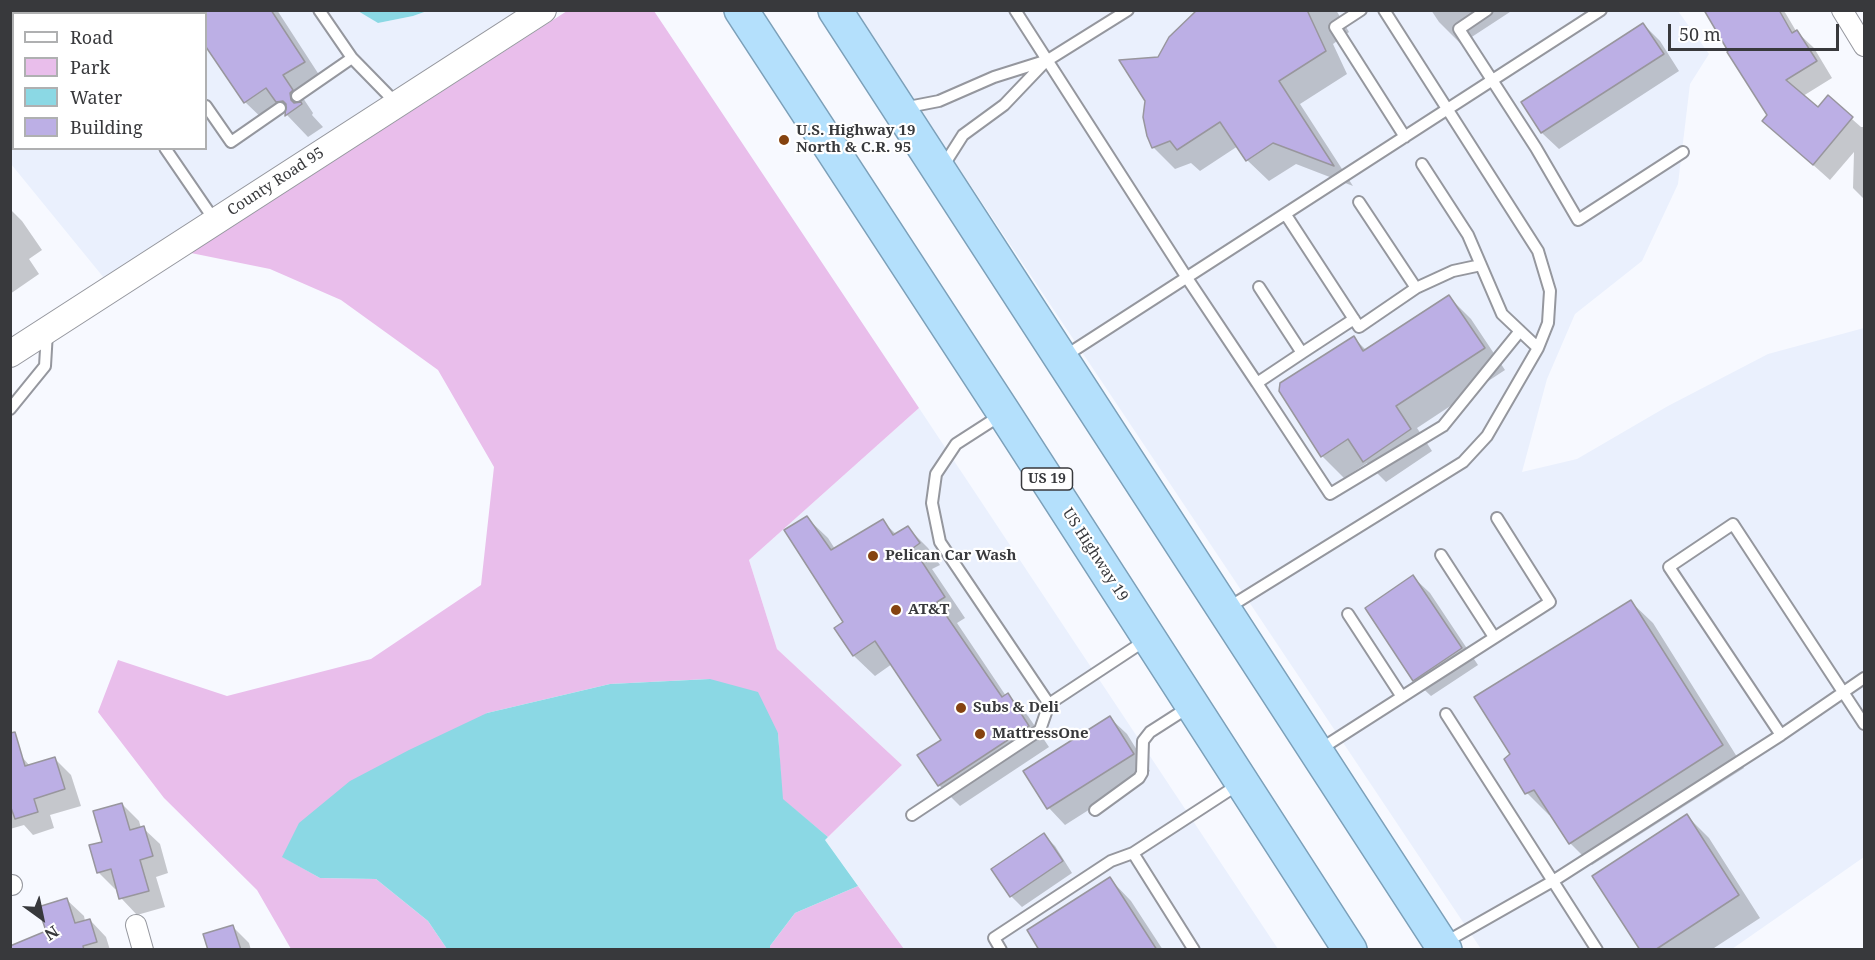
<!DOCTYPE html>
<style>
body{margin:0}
#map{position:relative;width:1875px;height:960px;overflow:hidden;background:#f7f9ff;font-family:"Noto Serif",serif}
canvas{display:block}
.frame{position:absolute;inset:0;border:12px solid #38393c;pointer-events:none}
.legend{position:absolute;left:12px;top:12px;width:195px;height:138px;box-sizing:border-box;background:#fff;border:2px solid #afb0b1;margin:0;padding:8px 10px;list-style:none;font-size:18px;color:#38393c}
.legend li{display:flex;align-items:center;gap:12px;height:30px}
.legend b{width:30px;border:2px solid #afb0b1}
.north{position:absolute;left:12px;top:888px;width:60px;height:60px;-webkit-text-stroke:4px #fff;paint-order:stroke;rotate:147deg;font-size:16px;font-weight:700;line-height:24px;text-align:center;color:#38393c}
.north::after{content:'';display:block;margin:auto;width:21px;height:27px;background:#38393c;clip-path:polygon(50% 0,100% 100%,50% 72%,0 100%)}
.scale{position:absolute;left:1668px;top:24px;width:171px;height:27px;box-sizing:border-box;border:3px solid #38393c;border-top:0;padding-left:8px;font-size:18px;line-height:21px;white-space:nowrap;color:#38393c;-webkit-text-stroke:4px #fff;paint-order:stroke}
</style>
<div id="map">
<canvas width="1875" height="960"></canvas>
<div class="frame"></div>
<ul class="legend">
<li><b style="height:8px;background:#fff"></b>Road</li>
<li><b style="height:16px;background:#e9beeb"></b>Park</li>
<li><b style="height:16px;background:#8bd8e4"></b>Water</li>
<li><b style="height:16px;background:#bcafe5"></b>Building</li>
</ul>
<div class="north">N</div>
<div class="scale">50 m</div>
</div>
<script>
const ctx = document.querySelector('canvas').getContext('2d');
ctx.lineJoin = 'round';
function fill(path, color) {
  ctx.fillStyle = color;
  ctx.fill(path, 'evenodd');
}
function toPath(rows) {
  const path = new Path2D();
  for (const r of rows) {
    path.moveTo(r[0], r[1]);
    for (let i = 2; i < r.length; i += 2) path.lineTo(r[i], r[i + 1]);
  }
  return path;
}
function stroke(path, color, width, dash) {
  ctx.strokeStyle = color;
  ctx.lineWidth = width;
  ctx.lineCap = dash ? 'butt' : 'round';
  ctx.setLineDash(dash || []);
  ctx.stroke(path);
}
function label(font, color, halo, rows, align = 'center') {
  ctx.font = font + ' "Noto Serif",serif';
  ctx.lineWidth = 4.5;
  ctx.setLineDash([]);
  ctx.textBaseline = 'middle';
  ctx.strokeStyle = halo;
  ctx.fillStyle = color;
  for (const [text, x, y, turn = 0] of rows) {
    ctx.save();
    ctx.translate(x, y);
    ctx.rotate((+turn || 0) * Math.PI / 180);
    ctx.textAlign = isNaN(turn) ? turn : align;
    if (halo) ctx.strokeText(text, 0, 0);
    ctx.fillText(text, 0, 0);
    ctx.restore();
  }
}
fill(toPath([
 [358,10,378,23,413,16,427,11,518,11,104,278,11,164,10,11],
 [14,14,206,14,206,148,14,148],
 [854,11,1678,11,1709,54,1690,84,1678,184,1642,261,1575,314,1547,379,1522,472,1577,459,1668,406,1768,354,1864,328,1864,857,1732,949,1481,949],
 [919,408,1278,949,904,949,825,840,902,765,777,649,749,560]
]), '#eaf0fd');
fill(toPath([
 [567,11,654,11,919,408,749,560,777,649,902,765,828,837,782,799,778,733,709,679,610,684,487,713,283,857,320,878,376,879,428,921,447,949,291,949,257,890,164,798,98,712,118,660,227,696,371,659,481,585,494,467,438,370,341,300,270,269,191,253],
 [858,886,904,949,770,950,770,946,795,913]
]), '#e9beeb');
fill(toPath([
 [358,11,427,11,413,16,378,23],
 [710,679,758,692,778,733,783,799,828,837,825,840,858,886,795,913,770,946,770,949,447,949,428,921,376,879,320,878,282,857,299,823,350,781,409,750,487,713,610,684]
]), '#8bd8e4');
fill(toPath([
 [182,10,277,10,325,84,303,98,313,113,312,115,323,127,308,137,287,115,287,110,267,123,245,102,206,44,206,14,184,14],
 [1194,10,1336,10,1349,32,1333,44,1347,74,1300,104,1353,186,1296,164,1269,181,1247,160,1238,146,1200,171,1191,163,1175,169,1153,147,1159,58,1196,14],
 [1431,10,1513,10,1461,44,1439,22],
 [1706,10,1783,10,1786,14,1796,31,1814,48,1832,78,1803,96,1818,110,1828,98,1861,127,1864,127,1864,199,1853,188,1854,152,1830,180,1764,121,1769,115],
 [1643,24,1660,41,1679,71,1559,149,1542,133,1523,103],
 [10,209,22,221,42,250,29,259,39,274,10,294],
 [1449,297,1471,319,1505,370,1417,428,1432,451,1386,482,1367,463,1344,478,1322,456,1354,338,1367,351],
 [807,518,828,538,835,549,882,521,897,535,908,528,928,548,940,565,932,569,965,618,957,623,1006,696,1008,695,1028,716,1049,747,960,806,939,785,920,755,943,741,892,664,875,676,854,656,836,628,845,623],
 [1413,577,1430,593,1478,665,1431,696,1414,680],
 [1631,602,1653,623,1744,768,1592,865,1570,843,1551,814,1549,815,1527,793],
 [1110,718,1127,734,1150,771,1065,825,1049,808,1025,772],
 [22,757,30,766,55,759,71,775,81,806,50,815,54,828,33,835,24,825,10,829,10,760],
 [122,804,139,821,141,828,143,828,160,844,168,873,156,877,165,907,137,915,121,898,118,888,115,889,98,872,103,843],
 [1687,816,1709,838,1760,918,1711,950,1642,950],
 [1044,835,1055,846,1072,873,1022,907,1011,896],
 [1110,879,1131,901,1163,950,1041,950],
 [67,900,84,916,85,921,90,920,106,937,110,950,37,950],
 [233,927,249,943,251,950,210,950]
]), '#0003');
const building = toPath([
 [206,10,271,10,305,62,283,75,293,90,290,93,291,100,294,103,301,102,302,104,285,116,286,104,283,101,276,102,266,88,244,103,206,47,206,10],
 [1197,10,1307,10,1326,51,1279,81,1334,166,1273,143,1246,161,1220,122,1177,150,1170,141,1152,148,1147,136,1143,117,1145,101,1119,60,1158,57,1169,37,1197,10],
 [1704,10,1779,10,1792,33,1797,30,1817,61,1786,80,1818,107,1828,95,1853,117,1813,165,1762,121,1767,115,1727,52,1728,51,1704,10],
 [1643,23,1664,54,1541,133,1521,102,1643,23],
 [1449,295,1485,348,1396,406,1411,429,1363,462,1348,439,1321,457,1279,391,1280,383,1354,336,1363,351,1449,295],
 [807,516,831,550,883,519,893,535,908,526,920,543,913,548,945,597,937,602,1002,697,1008,693,1029,726,938,786,917,755,941,740,875,641,853,656,834,628,843,622,784,530,807,516],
 [1413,575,1462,648,1413,681,1365,608,1413,575],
 [1631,600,1723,745,1569,844,1534,790,1525,794,1504,759,1510,754,1474,697,1631,600],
 [1110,716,1134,754,1047,809,1023,771,1110,716],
 [15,732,25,766,55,757,65,789,34,799,38,812,15,819,10,805,10,733,15,732],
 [122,803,130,830,144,826,153,856,140,860,149,891,119,899,111,869,97,873,89,845,102,842,93,811,122,803],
 [1687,814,1739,895,1655,950,1640,950,1592,876,1687,814],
 [1044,833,1063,861,1010,897,991,869,1044,833],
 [1110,877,1157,950,1039,950,1027,930,1110,877],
 [67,898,75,923,90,919,97,942,83,946,84,950,10,950,10,946,46,931,38,907,67,898],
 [233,925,241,950,208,950,203,934,233,925]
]);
fill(building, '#bcafe5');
stroke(building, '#98969d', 1.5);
const service = toPath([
 [69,10,71,14],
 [139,10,141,14],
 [1015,10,1187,278,1257,383,1302,353],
 [1361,10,1335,27,1405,137],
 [1487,10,1459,29,1536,148,1578,220,1683,152],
 [352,58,397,104],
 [297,96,352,58,319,10],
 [206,106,231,142,280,108],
 [903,108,939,101,994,77,1048,60,1128,10],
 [165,148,215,221],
 [1422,164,1468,235,1502,314,1538,348],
 [942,168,963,135,1004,105,1045,62],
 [1359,202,1416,288],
 [1286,215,1359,327,1416,288,1453,271,1481,265],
 [1259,287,1302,353,1354,319],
 [1065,356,1601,10],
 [1257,383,1330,494,1443,426,1520,331],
 [10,409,45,366,47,332],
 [1001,415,956,444,936,474,932,503,940,542,1049,704,1146,640],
 [1441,555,1494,637],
 [1226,609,1463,462,1487,436,1538,348,1548,323,1550,291,1538,251,1384,10],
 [1348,614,1402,697],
 [1446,714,1597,950],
 [1781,735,1669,567,1733,524,1864,724],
 [1319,750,1550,602,1497,518],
 [1095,810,1139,778,1142,773,1143,741,1150,732,1189,707],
 [912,815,1040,730,1049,704],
 [1133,853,1194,950],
 [1444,943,1553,881,1781,735,1864,678],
 [1001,950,994,938,1111,861,1133,853,1239,784]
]);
const minor = toPath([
 [1842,10,1864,46],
 [10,885,12,885],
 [136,925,143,950]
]);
const tertiary = toPath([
 [10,354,543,10]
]);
const trunk = toPath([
 [741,10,1004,413,1350,950],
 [835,10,1445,950]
]);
stroke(service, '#95979e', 14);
stroke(minor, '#95979e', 22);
stroke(tertiary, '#95979e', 28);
stroke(trunk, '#7ca0b9', 36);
stroke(service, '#fff', 10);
stroke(minor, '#fff', 20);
stroke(tertiary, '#fff', 26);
stroke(trunk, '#b4e0fc', 33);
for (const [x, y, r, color] of [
 [784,140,6,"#854310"],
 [873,556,6,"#854310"],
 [896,610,6,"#854310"],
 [961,708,6,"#854310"],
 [980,734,6,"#854310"]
]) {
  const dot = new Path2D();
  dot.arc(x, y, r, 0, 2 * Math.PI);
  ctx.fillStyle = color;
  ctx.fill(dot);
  stroke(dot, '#fff', 2);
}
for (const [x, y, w] of [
 [1047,479,51]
]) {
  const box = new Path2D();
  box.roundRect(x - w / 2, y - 11, w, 22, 4.5);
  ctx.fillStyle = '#fff';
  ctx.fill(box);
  stroke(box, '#38393c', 1.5);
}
label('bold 14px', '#38393c', null, [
 ["US 19",1047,479]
]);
label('bold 15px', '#38393c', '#fff', [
 ["U.S. Highway 19",796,131],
 ["North & C.R. 95",796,148],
 ["Pelican Car Wash",885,556],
 ["AT&T",908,610],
 ["Subs & Deli",973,708],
 ["MattressOne",992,734]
], 'left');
label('15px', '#38393c', '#fff', [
 ["County Road 95",276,182,-33],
 ["US Highway 19",1095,555,57]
]);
</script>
